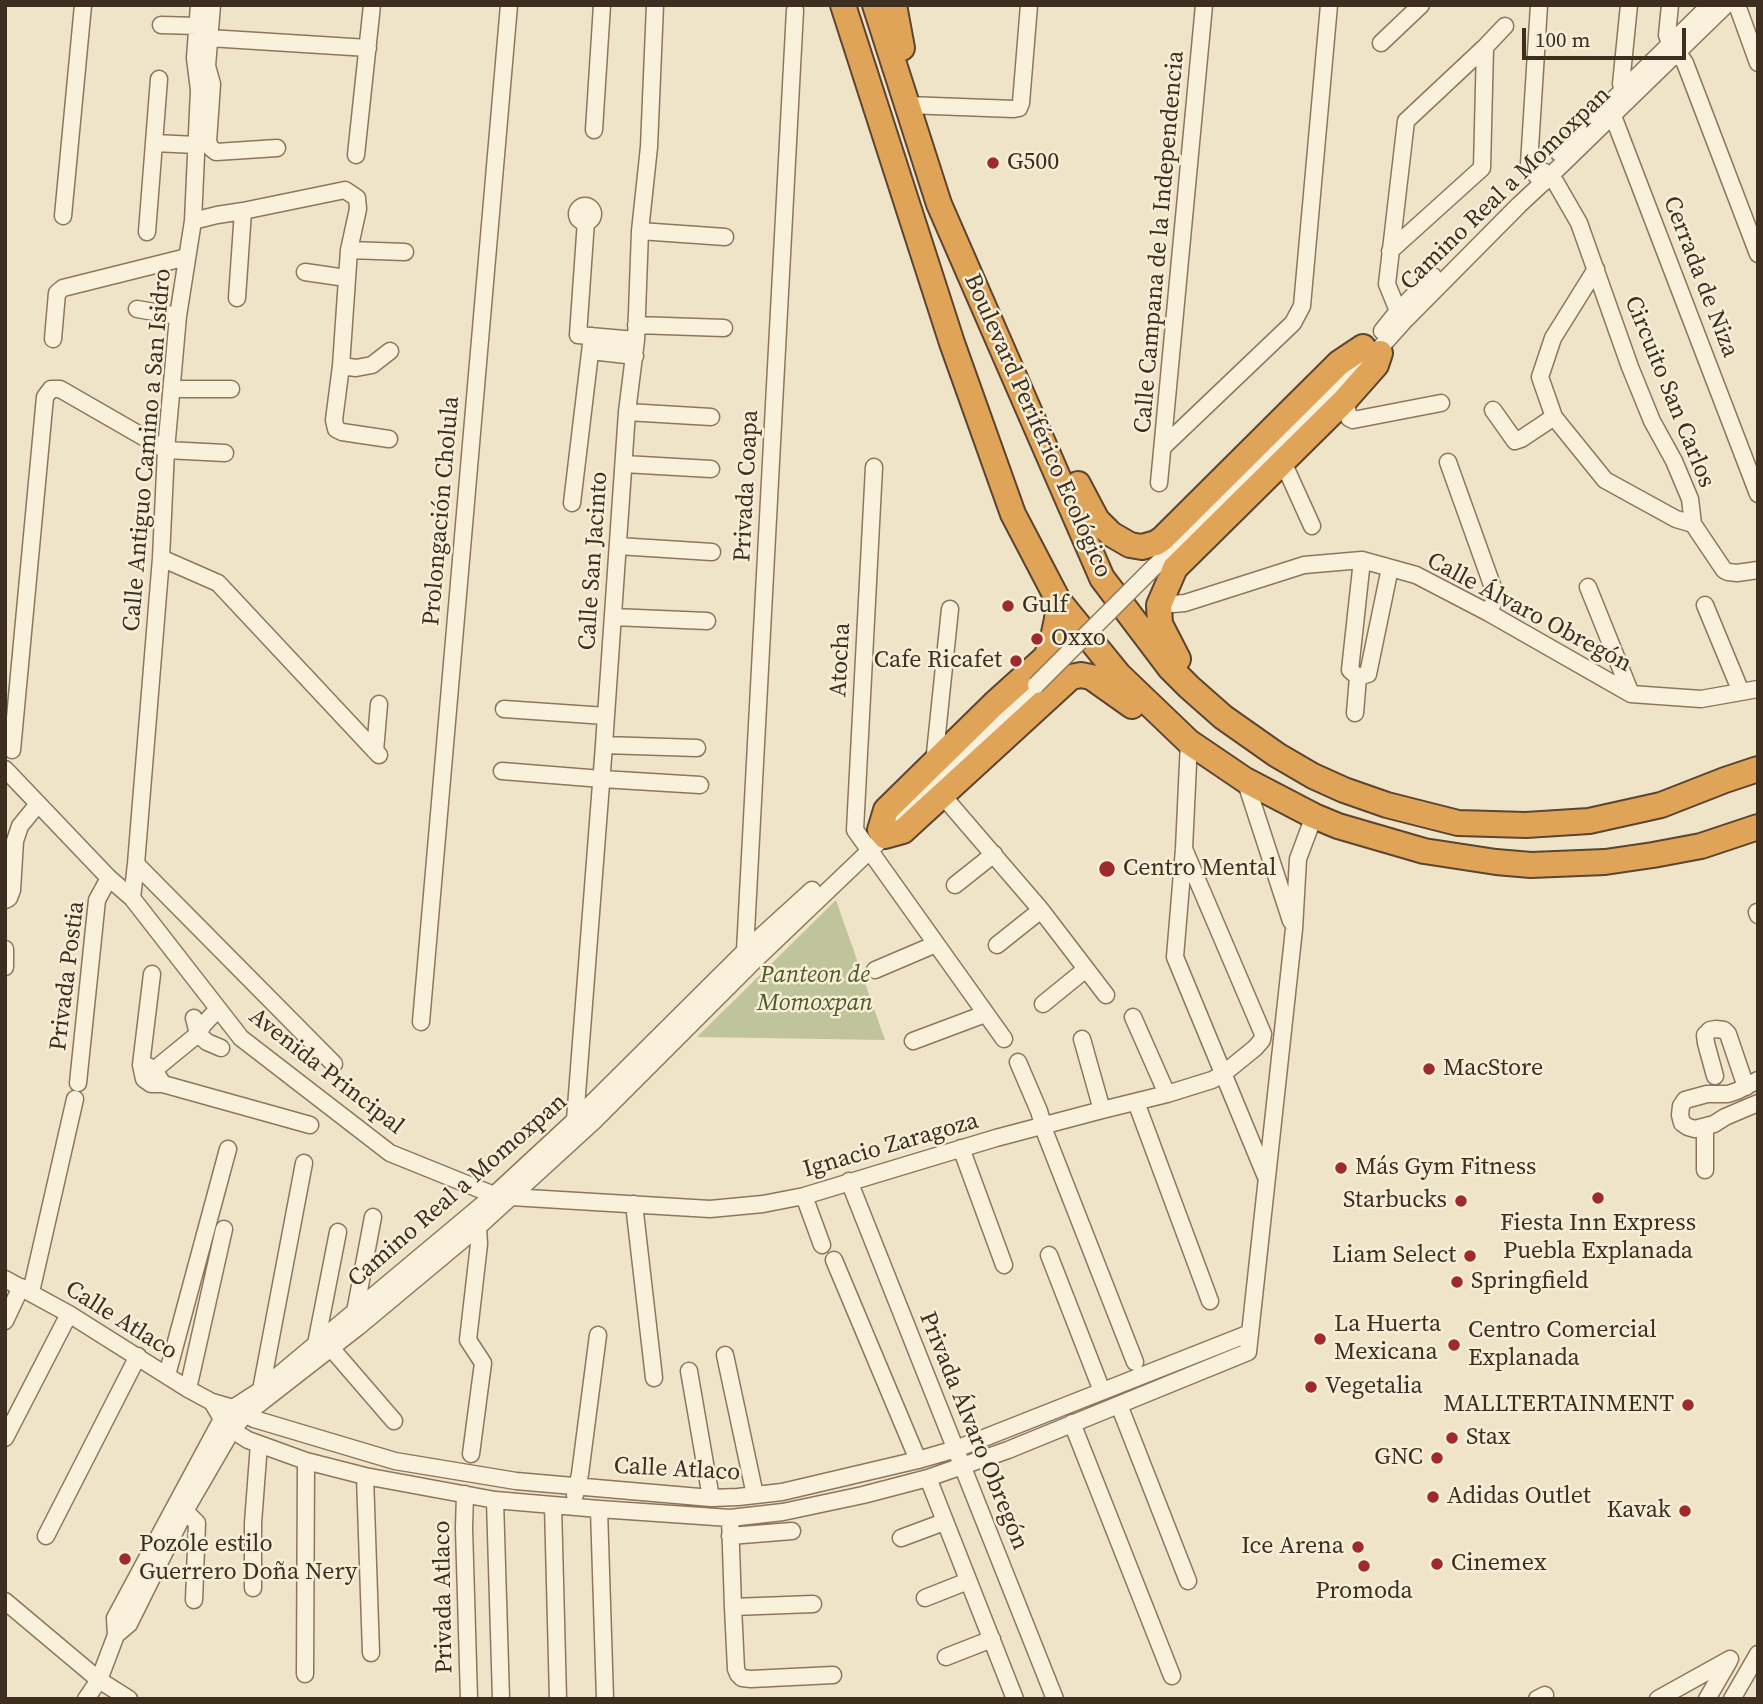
<!DOCTYPE html>
<meta charset="utf-8">
<style>
body{margin:0}
#map{position:relative;width:1763px;height:1704px;overflow:hidden;background:#f0e4c8;font-family:"Source Serif 4",serif}
canvas{display:block}
.frame{position:absolute;inset:0;border:7px solid #3d2e20;pointer-events:none}
.scale{position:absolute;left:1522px;top:28px;width:164px;height:32px;box-sizing:border-box;border:4px solid #3d2e20;border-top:0;padding-left:9px;font-size:21px;line-height:24px;white-space:nowrap;color:#3d2e20;-webkit-text-stroke:5px #f7eed8;paint-order:stroke}
</style>
<div id="map">
<canvas width="1763" height="1704"></canvas>
<div class="frame"></div>
<div class="scale">100 m</div>
</div>
<script>
const ctx = document.querySelector('canvas').getContext('2d');
ctx.lineJoin = 'round';
function fill(path, color) {
  ctx.fillStyle = color;
  ctx.fill(path, 'evenodd');
}
function toPath(rows) {
  const path = new Path2D();
  for (const r of rows) {
    if (r.length === 3) {
      path.moveTo(r[0] + r[2], r[1]);
      path.arc(r[0], r[1], r[2], 0, 2 * Math.PI);
      continue;
    }
    path.moveTo(r[0], r[1]);
    for (let i = 2; i < r.length; i += 2) path.lineTo(r[i], r[i + 1]);
  }
  return path;
}
function stroke(path, color, width, dash) {
  ctx.strokeStyle = color;
  ctx.lineWidth = width;
  ctx.lineCap = dash ? 'butt' : 'round';
  ctx.setLineDash(dash || []);
  ctx.stroke(path);
}
function label(font, color, halo, rows, align = 'center') {
  ctx.font = font + ' "Source Serif 4",serif';
  ctx.lineWidth = 5;
  ctx.setLineDash([]);
  ctx.textBaseline = 'middle';
  ctx.strokeStyle = halo;
  ctx.fillStyle = color;
  for (const [text, x, y, turn = 0] of rows) {
    ctx.save();
    ctx.translate(x, y);
    ctx.rotate((+turn || 0) * Math.PI / 180);
    ctx.textAlign = isNaN(turn) ? turn : align;
    if (halo) ctx.strokeText(text, 0, 0);
    ctx.fillText(text, 0, 0);
    ctx.restore();
  }
}
fill(toPath([
 [836,900,885,1040,697,1037]
]), '#bfc49a');
const minor = toPath([
 [212,5,207,66,212,84,208,142,211,148,216,152,277,148],
 [1539,5,1529,164,1536,175,1543,183],
 [1670,5,1667,35,1670,44],
 [1737,5,1758,63],
 [161,25,198,26],
 [209,38,368,48],
 [1381,43,1421,5],
 [1678,53,1685,63,1758,254],
 [1624,90,1621,84,1629,5],
 [907,105,1014,109,1019,108,1021,103,1029,5],
 [1613,116,1758,494],
 [594,130,602,5],
 [154,143,197,145],
 [1559,153,1710,5],
 [356,155,372,5],
 [1543,171,1556,183,1579,223,1630,367,1652,421,1674,461,1690,499,1693,524,1724,570,1728,572,1737,573,1758,570],
 [585,214,8],
 [63,216,83,5],
 [193,221,217,215,243,211,345,190,357,198,358,209,349,250,341,366,334,420,336,429,342,432,389,439],
 [586,221,578,335,636,340],
 [640,231,725,237],
 [147,232,159,79],
 [349,250,405,252],
 [1390,251,1482,168,1485,47],
 [1596,269,1553,338,1540,377,1554,417,1605,480,1676,519,1693,524],
 [305,272,346,278],
 [237,298,243,211],
 [137,309,178,316],
 [1403,316,1398,311,1387,284,1406,121,1485,47,1505,26],
 [636,325,724,328],
 [1382,331,1398,311,1433,276],
 [53,339,57,293,63,288,187,257],
 [1380,348,1406,319,1519,205,1549,177,1726,5],
 [591,351,635,356],
 [341,366,356,368,372,365,390,351],
 [1349,375,1363,355,1363,351],
 [172,389,231,389],
 [1345,400,1349,418,1353,420,1441,403],
 [1493,410,1515,441,1521,439,1554,417],
 [627,412,711,417],
 [1164,446,1293,323,1302,306,1329,5],
 [1283,462,1312,526],
 [1448,462,1496,596,1489,613],
 [624,464,711,469],
 [874,467,855,830,1004,1039],
 [1159,483,1204,5],
 [572,503,592,336],
 [618,546,712,552],
 [161,558,218,583,379,755],
 [1154,567,1289,435,1349,375,1368,358,1375,357],
 [1588,587,1631,694],
 [1159,605,1185,603,1304,565,1362,560,1416,575,1489,613,1631,694,1701,699,1758,689],
 [1705,605,1741,692],
 [613,617,707,621],
 [1358,677,1350,670,1362,560],
 [1358,677,1368,674,1390,568],
 [504,709,606,716],
 [1355,713,1358,677],
 [1189,742,1184,849,1175,957,1266,1177],
 [604,745,697,748],
 [12,750,45,397,51,389,60,389,166,450,225,453],
 [375,751,379,704],
 [934,763,950,609],
 [5,769,109,878,132,898,241,1038,390,1153,494,1195,511,1197,710,1209,763,1204,804,1196,996,1138,1102,1110,1167,1094,1212,1080,1223,1074,1255,1048,1262,1040,1263,1034,1184,849],
 [502,771,602,779,700,785],
 [1245,780,1291,921],
 [943,796,1041,910,1106,995],
 [136,864,334,1064],
 [955,885,994,854],
 [132,898,136,864,161,558,166,450,178,316,193,221,199,90,195,58,199,5],
 [5,900,9,898,12,890,15,841,20,826,38,804],
 [1757,912,1758,915],
 [997,945,1041,910],
 [5,949,5,967],
 [747,954,745,951,795,10],
 [875,970,936,944],
 [1043,1004,1086,969],
 [1133,1017,1167,1094],
 [194,1018,198,1034,207,1042,221,1048],
 [421,1022,509,5],
 [1082,1039,1102,1110],
 [913,1041,985,1014],
 [1018,1062,1039,1111,1046,1135,1135,1362],
 [141,1065,152,974],
 [141,1065,148,1066,154,1070,163,1084,151,1084,144,1079,141,1065],
 [154,1070,198,1034,203,1025,218,1009],
 [1715,1076,1706,1043,1705,1035,1710,1030,1716,1029,1724,1030,1728,1034,1746,1087],
 [1758,1080,1737,1091,1728,1094,1707,1094,1685,1100,1681,1106,1680,1115,1682,1123,1688,1127,1695,1129,1714,1124,1725,1117,1758,1103],
 [78,1083,97,900,109,878],
 [163,1084,310,1125],
 [1136,1102,1210,1301],
 [575,1120,604,745,627,412,636,340,640,231,649,147,655,5],
 [1705,1128,1705,1170],
 [961,1148,1004,1265],
 [849,1181,1055,1699],
 [804,1196,822,1245],
 [634,1204,654,1378],
 [1049,1255,1102,1391],
 [834,1260,918,1460],
 [5,1279,69,1314,188,1389,212,1402,233,1408,254,1419,395,1461,516,1481,711,1498,738,1497,782,1492,918,1460,956,1449,1250,1333],
 [31,1292,75,1099],
 [355,1312,373,1217],
 [5,1321,21,1287],
 [316,1344,338,1232],
 [331,1348,394,1421],
 [725,1355,755,1495],
 [689,1371,711,1498],
 [167,1375,228,1149],
 [188,1389,224,1229],
 [261,1390,304,1163],
 [212,1402,222,1419,232,1430,248,1440,306,1461,365,1476,495,1500,599,1509,730,1518,783,1512,863,1495,928,1478,1008,1450,1248,1352,1294,929,1298,859,1314,816],
 [1119,1405,1188,1581],
 [1072,1423,1172,1676],
 [5,1438,69,1314],
 [471,1454,483,1363,468,1340,479,1244,478,1227],
 [365,1476,371,1653],
 [928,1478,1015,1699],
 [465,1494,464,1528,469,1699],
 [575,1495,580,1474,598,1335],
 [495,1500,501,1699],
 [553,1505,558,1699],
 [599,1509,605,1699],
 [185,1511,197,1523,194,1600],
 [730,1518,733,1607,736,1669,738,1674,742,1678,751,1679,833,1675],
 [46,1536,138,1356],
 [730,1536,792,1531],
 [901,1538,944,1522],
 [253,1588,253,1523,259,1444],
 [925,1598,968,1581],
 [5,1601,99,1680,129,1699],
 [733,1607,813,1604],
 [116,1635,129,1624,185,1511,232,1430,245,1415,358,1327,478,1227,594,1121,752,963,885,836,894,822,1036,685],
 [946,1657,992,1639],
 [305,1674,306,1461],
 [86,1699,99,1680,116,1635,115,1618,222,1419,233,1408,261,1390,494,1195,575,1120,745,951,812,890],
 [1537,1699,1545,1695],
 [1658,1699,1730,1659],
 [1707,1699,1729,1661],
 [1732,1699,1758,1654]
]);
const highway = toPath([
 [843,5,952,343,1013,514,1058,600,1119,675,1189,742,1245,780,1314,816,1338,826,1424,851,1496,862,1531,865,1605,862,1653,855,1701,846,1758,827],
 [875,5,939,204,1102,578,1170,668,1189,687,1223,717,1277,755,1313,776,1344,790,1387,805,1458,823,1526,825,1589,821,1661,805,1725,780,1758,769],
 [894,5,902,48],
 [1078,484,1097,520,1111,534,1130,545,1142,547,1156,543,1162,539,1339,363,1363,347],
 [1058,600,1057,619,1051,647,1045,658,994,704,886,810,880,830,885,836,903,831,1071,677,1081,675,1091,677,1132,706],
 [1178,659,1160,624,1159,605,1175,568,1345,400,1376,365,1380,353]
]);
stroke(minor, '#8d765c', 19);
stroke(highway, '#5b4430', 28);
stroke(minor, '#faf1dc', 16);
stroke(highway, '#e0a458', 24);
const minorBridge = toPath([
 [1036,685,1154,567]
]);
stroke(minorBridge, '#8d765c', 19, []);
stroke(minorBridge, '#faf1dc', 16);
for (const [x, y, r, color] of [
 [993,163,7,"#9e2a2b"],
 [1008,606,7,"#9e2a2b"],
 [1037,639,7,"#9e2a2b"],
 [1016,661,7,"#9e2a2b"],
 [1107,869,9,"#9e2a2b"],
 [1429,1069,7,"#9e2a2b"],
 [1341,1168,7,"#9e2a2b"],
 [1598,1198,7,"#9e2a2b"],
 [1461,1201,7,"#9e2a2b"],
 [1470,1256,7,"#9e2a2b"],
 [1457,1282,7,"#9e2a2b"],
 [1320,1339,7,"#9e2a2b"],
 [1454,1345,7,"#9e2a2b"],
 [1311,1387,7,"#9e2a2b"],
 [1688,1405,7,"#9e2a2b"],
 [1452,1438,7,"#9e2a2b"],
 [1437,1458,7,"#9e2a2b"],
 [1433,1497,7,"#9e2a2b"],
 [1685,1511,7,"#9e2a2b"],
 [1358,1547,7,"#9e2a2b"],
 [125,1559,7,"#9e2a2b"],
 [1437,1564,7,"#9e2a2b"],
 [1364,1566,7,"#9e2a2b"]
]) {
  const dot = new Path2D();
  dot.arc(x, y, r, 0, 2 * Math.PI);
  ctx.fillStyle = color;
  ctx.fill(dot);
  stroke(dot, '#f7eed8', 2.5);
}
label('24px', '#3d2e20', '#f7eed8', [
 ["G500",1007,163],
 ["Gulf",1022,606],
 ["Oxxo",1051,639],
 ["Cafe Ricafet",1002,661,"right"],
 ["Centro Mental",1123,869],
 ["MacStore",1443,1069],
 ["Más Gym Fitness",1355,1168],
 ["Starbucks",1447,1201,"right"],
 ["Fiesta Inn Express",1598,1224,"center"],
 ["Puebla Explanada",1598,1252,"center"],
 ["Liam Select",1456,1256,"right"],
 ["Springfield",1471,1282],
 ["La Huerta",1334,1325],
 ["Mexicana",1334,1353],
 ["Centro Comercial",1468,1331],
 ["Explanada",1468,1359],
 ["Vegetalia",1325,1387],
 ["MALLTERTAINMENT",1674,1405,"right"],
 ["Stax",1466,1438],
 ["GNC",1423,1458,"right"],
 ["Adidas Outlet",1447,1497],
 ["Kavak",1671,1511,"right"],
 ["Pozole estilo",139,1545],
 ["Guerrero Doña Nery",139,1573],
 ["Ice Arena",1344,1547,"right"],
 ["Cinemex",1451,1564],
 ["Promoda",1364,1592,"center"]
], 'left');
label('24px', '#3d2e20', '#f7eed8', [
 ["Camino Real a Momoxpan",1506,189,-44],
 ["Calle Campana de la Independencia",1160,242,-85],
 ["Cerrada de Niza",1700,277,69],
 ["Circuito San Carlos",1669,392,68],
 ["Boulevard Periférico Ecológico",1037,426,66],
 ["Calle Antiguo Camino a San Isidro",148,450,-85],
 ["Privada Coapa",747,486,-87],
 ["Prolongación Cholula",442,511,-85],
 ["Calle San Jacinto",594,561,-86],
 ["Calle Álvaro Obregón",1529,613,28],
 ["Atocha",841,660,-87],
 ["Privada Postia",68,976,-83],
 ["Avenida Principal",326,1072,38],
 ["Ignacio Zaragoza",891,1146,-16],
 ["Camino Real a Momoxpan",458,1191,-41],
 ["Calle Atlaco",121,1321,32],
 ["Privada Álvaro Obregón",973,1431,68],
 ["Calle Atlaco",677,1470,3],
 ["Privada Atlaco",444,1597,-91]
]);
label('italic 24px', '#4d5a26', '#f7eed8', [
 ["Panteon de",815,976],
 ["Momoxpan",815,1004]
]);
</script>
